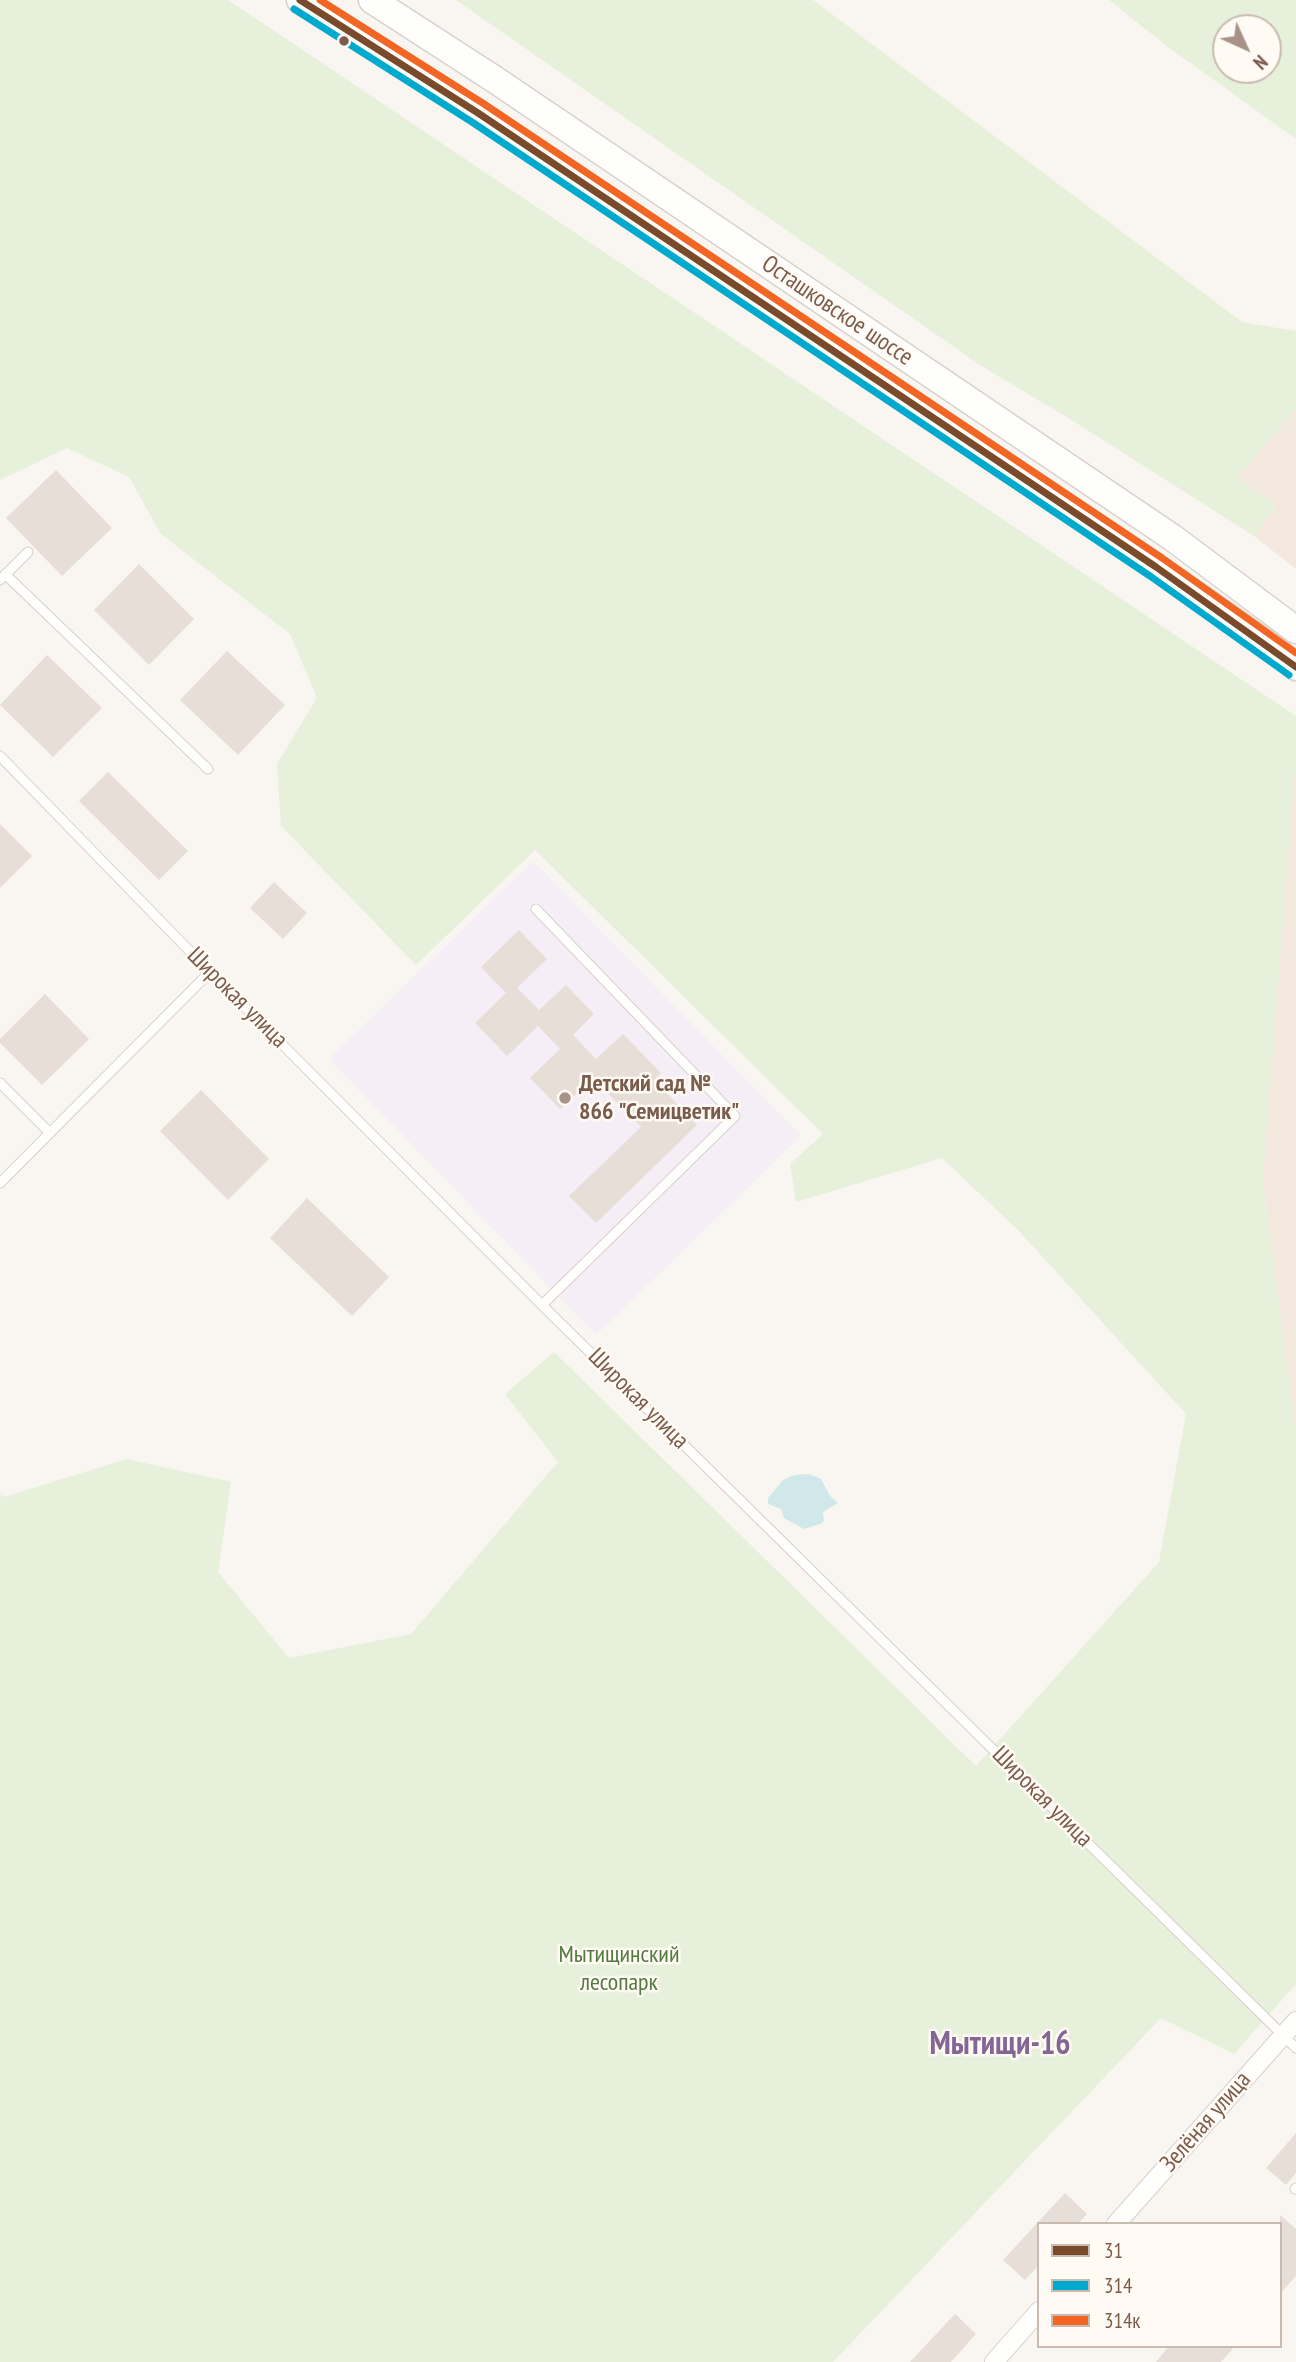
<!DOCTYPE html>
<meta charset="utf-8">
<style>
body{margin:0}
#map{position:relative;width:1296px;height:2362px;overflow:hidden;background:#f9f5f0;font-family:"PT Sans Narrow",sans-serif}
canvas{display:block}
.legend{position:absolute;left:1037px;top:2222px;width:245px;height:126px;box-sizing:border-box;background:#fffaf3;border:2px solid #cabbb1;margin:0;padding:9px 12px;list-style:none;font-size:21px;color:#7a5c4d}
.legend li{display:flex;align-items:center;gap:14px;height:35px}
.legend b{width:35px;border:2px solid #cabbb1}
.north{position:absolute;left:1212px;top:14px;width:70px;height:70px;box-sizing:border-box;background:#fffaf3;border:2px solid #cabbb1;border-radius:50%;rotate:135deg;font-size:19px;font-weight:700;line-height:28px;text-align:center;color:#7a5c4d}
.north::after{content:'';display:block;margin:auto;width:24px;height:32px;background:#a69286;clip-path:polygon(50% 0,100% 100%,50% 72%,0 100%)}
</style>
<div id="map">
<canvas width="1296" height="2362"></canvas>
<ul class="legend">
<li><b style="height:9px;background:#7a4b2a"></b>31</li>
<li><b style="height:9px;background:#00a9ce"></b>314</li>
<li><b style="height:9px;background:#f26522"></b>314к</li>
</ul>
<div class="north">N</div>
</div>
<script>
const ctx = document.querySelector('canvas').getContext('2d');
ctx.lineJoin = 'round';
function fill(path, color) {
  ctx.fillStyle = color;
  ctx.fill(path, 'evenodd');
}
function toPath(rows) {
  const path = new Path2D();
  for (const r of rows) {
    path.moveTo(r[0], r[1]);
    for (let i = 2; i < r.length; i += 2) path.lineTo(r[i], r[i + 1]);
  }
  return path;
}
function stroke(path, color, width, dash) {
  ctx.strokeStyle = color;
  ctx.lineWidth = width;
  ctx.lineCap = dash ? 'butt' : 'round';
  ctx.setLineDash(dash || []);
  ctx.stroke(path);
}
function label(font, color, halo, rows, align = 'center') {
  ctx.font = font + ' "PT Sans Narrow",sans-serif';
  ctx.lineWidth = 5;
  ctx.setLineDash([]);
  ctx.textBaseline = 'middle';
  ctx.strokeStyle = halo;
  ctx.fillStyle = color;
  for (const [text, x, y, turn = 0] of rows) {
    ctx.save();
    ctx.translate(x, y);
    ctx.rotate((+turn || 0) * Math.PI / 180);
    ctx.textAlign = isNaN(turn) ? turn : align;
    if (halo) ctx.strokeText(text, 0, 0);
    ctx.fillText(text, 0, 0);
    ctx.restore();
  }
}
fill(toPath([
 [1296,409,1296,569,1254,536,1276,506,1238,477],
 [1296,727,1296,1437,1255,1118]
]), '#f2e8de');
fill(toPath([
 [533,861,801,1136,596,1335,329,1059]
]), '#f6eef6');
fill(toPath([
 [0,0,228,0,1296,716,1296,754,1263,1180,1296,1434,1296,1984,1234,2054,1161,2018,833,2362,0,2362,0,1494,4,1497,127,1459,231,1482,218,1572,289,1658,411,1634,558,1462,505,1394,554,1352,976,1766,1159,1562,1186,1414,1019,1231,942,1158,796,1202,790,1164,823,1134,535,850,416,965,281,826,277,764,317,698,290,634,161,534,129,477,67,448,0,480],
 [456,0,813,0,1242,322,1296,331,1296,409,1238,477,1276,506,1254,536,1070,419,980,365],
 [1109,0,1296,0,1296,139,1168,47],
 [1226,28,1268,28,1268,70,1226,70]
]), '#e7f0db');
fill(toPath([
 [809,1474,821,1479,830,1496,838,1503,823,1512,824,1521,820,1524,804,1529,784,1518,781,1509,768,1504,768,1498,783,1480,794,1475]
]), '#d0e8ea');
fill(toPath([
 [56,470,112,528,62,576,6,518],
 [139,564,194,619,149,665,94,610],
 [227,651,285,705,238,755,180,700],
 [47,655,102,708,53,757,0,705],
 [108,772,188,851,159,880,79,801],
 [0,824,32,856,0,888],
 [274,882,307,913,283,939,250,908],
 [519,930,547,959,517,988,539,1010,566,985,594,1014,573,1035,596,1059,623,1034,661,1073,654,1080,697,1125,596,1223,569,1196,641,1127,593,1078,560,1109,530,1078,560,1049,538,1026,507,1056,475,1023,506,993,481,967],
 [45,994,89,1039,42,1085,0,1043,0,1039],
 [201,1090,269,1159,228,1200,160,1131],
 [307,1198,389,1277,352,1316,270,1238],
 [1296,2133,1296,2173,1286,2185,1266,2168],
 [1065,2193,1087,2214,1078,2224,1039,2224,1039,2265,1025,2280,1003,2260],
 [1280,2215,1296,2229,1296,2276,1280,2294],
 [955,2314,976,2334,951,2362,910,2362],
 [1169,2346,1235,2346,1221,2362,1156,2362]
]), '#e6ded7');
const service = toPath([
 [5,574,208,769],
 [0,580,28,552],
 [0,756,210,972,542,1305,1296,2048],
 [536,909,735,1116,542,1305],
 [0,1083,50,1133],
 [0,1183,210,972],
 [1295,2189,1296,2188]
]);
const minor = toPath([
 [1116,2224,1296,2021],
 [994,2362,1039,2311]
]);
const secondary = toPath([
 [300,0,478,113,1156,567,1278,652,1296,667],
 [372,0,494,79,1173,538,1296,630]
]);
stroke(service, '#d7d1cb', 11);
stroke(minor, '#d7d1cb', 20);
stroke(secondary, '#d9d2cb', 29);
stroke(service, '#fefefd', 9);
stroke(minor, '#fefefd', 18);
stroke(secondary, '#fefefd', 26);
stroke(toPath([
 [300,0,478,113,1156,567,1296,667]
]), '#7a4b2a', 7);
stroke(toPath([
 [294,9,472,122,1150,576,1289,675]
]), '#00a9ce', 7);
stroke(toPath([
 [320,0,484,104,1162,558,1296,653]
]), '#f26522', 7);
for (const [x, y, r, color] of [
 [344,41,6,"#7a5c4d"],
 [565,1098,7,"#a69286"]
]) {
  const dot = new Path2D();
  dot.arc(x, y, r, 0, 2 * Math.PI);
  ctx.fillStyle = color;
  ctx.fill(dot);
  stroke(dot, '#fffaf3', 2.5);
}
label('24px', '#7a5c4d', '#fffaf3', [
 ["Осташковское шоссе",837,311,34],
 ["Широкая улица",237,998,45],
 ["Широкая улица",638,1399,45],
 ["Широкая улица",1042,1797,45],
 ["Зелёная улица",1206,2122,-49]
]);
label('bold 24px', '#7a5c4d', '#fffaf3', [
 ["Детский сад №",579,1084],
 ["866 \"Семицветик\"",579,1112]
], 'left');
label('24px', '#537a41', '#fffaf3', [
 ["Мытищинский",619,1955],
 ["лесопарк",619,1983]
]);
label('bold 32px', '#846695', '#fffaf3', [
 ["Мытищи-16",1000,2045]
]);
</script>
